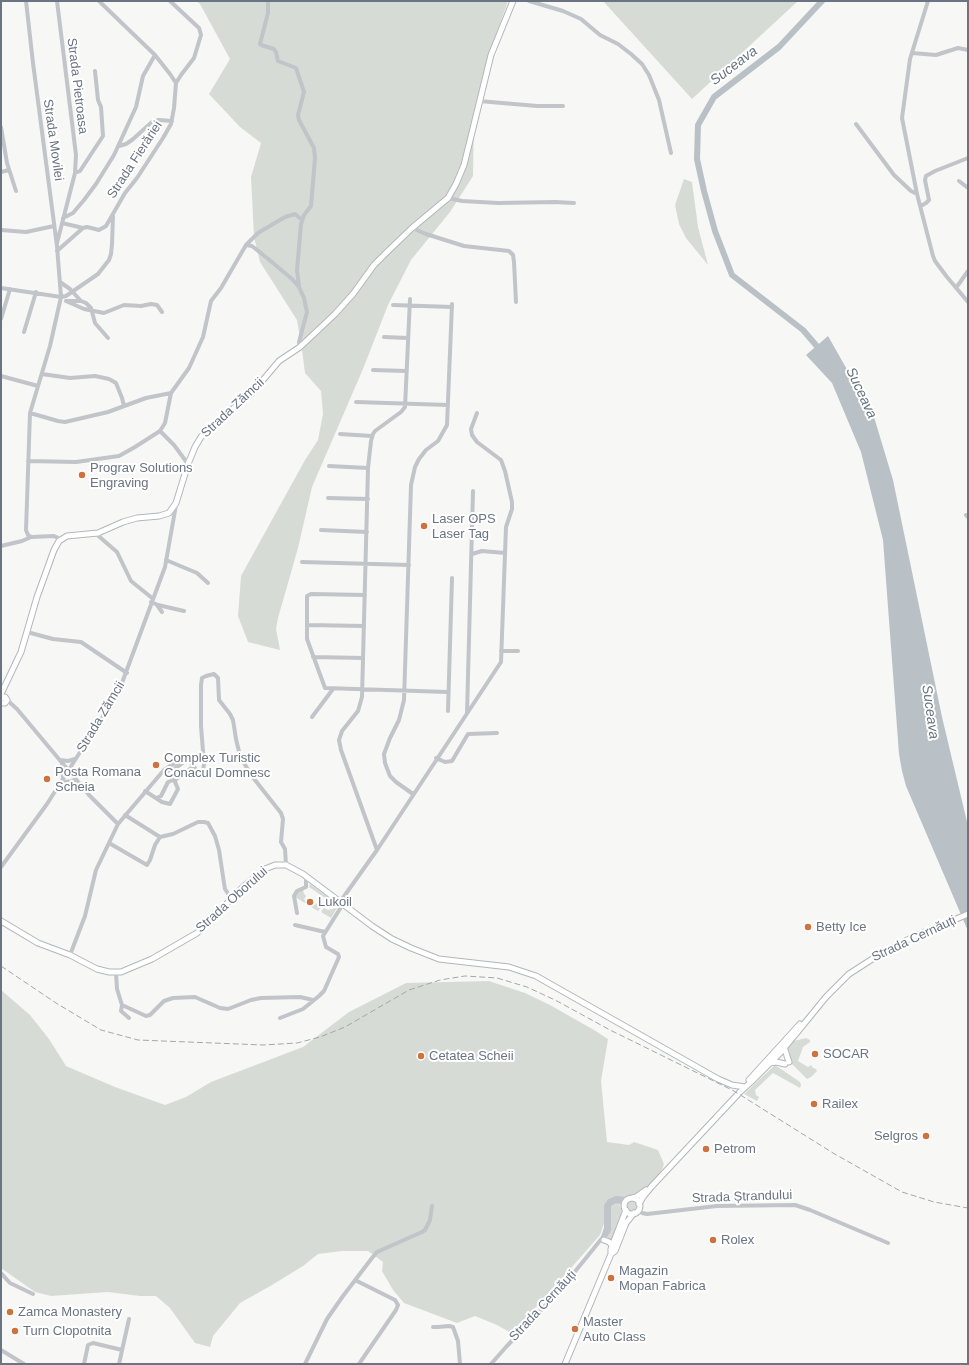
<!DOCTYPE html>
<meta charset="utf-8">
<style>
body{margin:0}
#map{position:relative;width:969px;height:1365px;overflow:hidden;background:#f7f7f5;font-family:Helvetica,sans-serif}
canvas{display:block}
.frame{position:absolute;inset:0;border:2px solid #6a7482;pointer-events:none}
</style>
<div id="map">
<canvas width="969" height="1365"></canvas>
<div class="frame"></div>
</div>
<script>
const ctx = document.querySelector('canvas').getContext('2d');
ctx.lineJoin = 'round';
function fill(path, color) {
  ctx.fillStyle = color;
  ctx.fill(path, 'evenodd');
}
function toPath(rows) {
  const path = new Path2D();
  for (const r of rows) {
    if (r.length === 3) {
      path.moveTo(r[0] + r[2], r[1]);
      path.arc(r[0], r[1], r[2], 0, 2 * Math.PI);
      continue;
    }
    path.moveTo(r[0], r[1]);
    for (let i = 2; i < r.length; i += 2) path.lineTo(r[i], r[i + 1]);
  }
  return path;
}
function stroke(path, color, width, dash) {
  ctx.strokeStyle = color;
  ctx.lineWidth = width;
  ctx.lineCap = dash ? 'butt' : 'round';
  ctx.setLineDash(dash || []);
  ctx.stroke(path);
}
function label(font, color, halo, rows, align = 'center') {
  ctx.font = font + ' Helvetica,sans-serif';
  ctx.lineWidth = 4;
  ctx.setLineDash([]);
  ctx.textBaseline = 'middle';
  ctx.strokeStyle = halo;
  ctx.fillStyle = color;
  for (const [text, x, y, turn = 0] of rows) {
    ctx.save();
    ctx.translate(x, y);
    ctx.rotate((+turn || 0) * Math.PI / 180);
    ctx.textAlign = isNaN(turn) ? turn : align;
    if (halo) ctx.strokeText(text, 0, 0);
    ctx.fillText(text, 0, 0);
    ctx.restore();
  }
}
fill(toPath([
 [196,1,508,1,485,66,474,116,473,176,450,212,411,260,388,305,363,369,312,487,298,548,278,618,276,629,280,650,248,642,238,616,241,576,305,460,318,440,323,414,321,391,305,373,302,350,297,320,260,262,254,237,251,177,261,143,240,127,209,94,230,59,200,4],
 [603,1,798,1,692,99],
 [684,179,692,182,698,227,708,265,686,238,679,224,675,205],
 [310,884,329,898,328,900,309,887],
 [303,889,304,894,306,896,304,899,306,902,312,907,317,903,322,906,318,911,295,897,295,895],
 [324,908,328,910,337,908,331,918,321,912],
 [489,981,525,993,550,1005,594,1030,608,1039,601,1081,607,1142,629,1145,634,1142,658,1150,664,1164,660,1175,638,1195,629,1198,613,1198,600,1235,543,1300,511,1333,497,1325,475,1316,457,1323,404,1303,393,1290,382,1271,383,1262,368,1251,342,1251,318,1254,303,1266,272,1285,240,1303,213,1336,210,1347,195,1343,170,1308,156,1296,140,1296,108,1292,51,1296,35,1292,1,1268,1,990,30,1015,49,1039,66,1066,115,1087,165,1105,186,1097,211,1082,303,1047,349,1012,406,983],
 [806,1038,810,1040,810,1042,803,1047,798,1061,808,1067,811,1065,813,1068,816,1069,817,1071,811,1077,807,1079,791,1063,786,1051,794,1041],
 [775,1065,800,1082,801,1085,800,1088,773,1073,755,1090,756,1095,759,1097,757,1101,744,1094],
 [632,1206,7],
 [615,1202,620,1205,622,1214,611,1241,607,1239,610,1231,611,1208]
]), '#d6dcd5');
fill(toPath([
 [828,336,874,417,893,480,942,717,968,826,968,931,906,786,902,771,899,754,883,540,861,452,832,383,806,355]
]), '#b9c1c6');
stroke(toPath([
 [821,351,803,330,732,275,715,231,704,191,697,159,698,125,714,97,779,47,822,1]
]), '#b9c1c6', 6);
const major = toPath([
 [1,694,21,652,37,597,54,550,59,541,67,536,98,533,123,522,137,518,159,516,169,513,176,503,188,464,195,447,201,437,211,427,252,393,279,361,300,347,335,314,353,294,374,265,386,253,412,228,448,198,456,184,464,165,491,55,513,1],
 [1,698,5,697,7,700,5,703,1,703],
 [1,921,38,943,70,955,97,969,109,972,121,972,152,959,197,933,211,920,243,887,265,869,275,865,286,865,303,874,372,926,392,939,411,948,439,959,509,967,536,976,718,1079,732,1085,745,1087],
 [784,1047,789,1062],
 [770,1063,776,1062,785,1064],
 [749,1080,800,1024],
 [632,1198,636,1197,646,1190],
 [632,1206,8],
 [639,1204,643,1197,652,1186,740,1092,752,1081,780,1053,795,1035,826,997,849,974,877,956,911,938,968,914],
 [604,1240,609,1242,613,1246],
 [611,1254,615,1251,626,1223,634,1213],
 [565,1364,611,1254,611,1249,626,1210]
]);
stroke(major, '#b3b6ba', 7);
stroke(toPath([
 [26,1,33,63,57,246,61,297,50,346,30,413,26,530,28,535,31,537],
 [57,1,76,155,75,173,57,243],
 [170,1,199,28,201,35,194,58,181,75,176,83],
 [268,1,268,13,260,44,261,45,274,49,276,52,278,61,296,68,304,92,298,115,299,120,314,148,315,158,311,206,304,215,301,224,297,270,299,287],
 [529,1,563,11,581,19,600,35,618,44,631,54,642,64,649,75,659,100,671,153],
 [928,1,910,59,902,118,917,194,933,256,935,261,947,277,968,302],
 [912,53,936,55,958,48,968,50],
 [479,101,537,106,563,106],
 [856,124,894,175,911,191,917,194],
 [1,127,7,163,16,191],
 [119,146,126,144,132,140,152,122,159,120,172,121],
 [1,172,9,170],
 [75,173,80,171,103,136,101,107,98,100,95,71],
 [959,181,968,188],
 [448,198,462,201,498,203,555,202,574,203],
 [921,206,926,203,929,200,925,180,926,176,935,171,968,158],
 [63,218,73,213,84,200,96,184,114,155,136,107,143,76,155,55],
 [62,223,83,228],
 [412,228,426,234,464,246,509,251,513,255,514,262,516,302],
 [1,230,26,232,54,226],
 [246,245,258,233,285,217,295,214,302,220],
 [57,251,83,228,87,227,99,230,106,226,125,193,137,178,163,138,171,124,174,108,176,83,170,74,155,55,99,1],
 [60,282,70,289,81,301],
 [1,288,61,297,66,296,98,274,109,260,111,254,112,244,113,216],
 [956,288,968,271],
 [66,301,84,309,104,313,124,305,141,306,151,304,157,305,162,312],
 [66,301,81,301,86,303,91,308,95,323,108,338],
 [393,305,452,307],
 [1,319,10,289],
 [24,332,36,292],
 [384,337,408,338],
 [373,370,407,371],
 [42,374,70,378,95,376,109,379,116,383,122,398,124,406],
 [1,376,38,386],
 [356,402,448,405],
 [30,413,58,421,65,422,108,412,146,398,171,393],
 [160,431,174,445,188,464],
 [340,434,372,436],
 [28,461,76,462,119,456,135,447,160,431,165,423,171,393,189,368,203,337,211,301,221,288,246,245,252,246,267,258,292,279,299,287,304,298,307,312,299,342,300,347],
 [329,466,368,468],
 [328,498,368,499],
 [966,515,968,517],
 [321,530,367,532],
 [95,533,117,552,131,581,152,598],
 [1,546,22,541,31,537,54,536,60,539],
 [472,554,482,551,505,553],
 [166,560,197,573,208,583],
 [302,562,409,565],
 [365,595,311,594,307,596,307,639,325,688,448,692],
 [151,602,158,605,184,611],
 [157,605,162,612],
 [307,625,364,626],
 [27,632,53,639,81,642,127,673],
 [501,651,518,651],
 [313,657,363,658],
 [7,700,17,709,89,795,118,824],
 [448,711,452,578],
 [467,713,473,491],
 [312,717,333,689],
 [436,758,445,762,452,761,468,734,497,733],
 [60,760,68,761,75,759],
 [62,764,63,779],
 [163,772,174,769,188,759],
 [62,782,77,781],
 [145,791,162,802,170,804,178,789,175,782,176,779],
 [413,794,396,782,390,776,385,763,384,754,390,738,399,720,404,700,411,485,415,467,419,459,426,450,438,441,447,425,452,304],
 [157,798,161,796,168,782,176,779,193,767],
 [125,815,160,837,173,834,198,822,204,822,208,823,215,836,219,850,224,883,225,889,231,898],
 [109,843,147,865,150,860,155,845,160,837],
 [377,850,341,750,339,740,342,731,358,711,362,697,368,468,371,441,373,434,375,431,401,412,405,407,410,299],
 [1,867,47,804,119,691,165,567,176,505],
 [340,902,377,850,501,662,506,527,512,509,512,502,505,471,501,460,477,442,472,435,471,429,477,413],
 [297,913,294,896,297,891,306,887,306,876],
 [295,925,325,932],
 [70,955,85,916,96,870,118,824,164,770,184,757,186,756,197,771,200,773,203,771,204,764,201,726,201,685,202,678,206,676,214,674,218,678,219,700,230,714,233,720,236,739,240,756,251,775,281,813,283,819,281,842,285,849,286,865],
 [116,973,117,989,122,1005,146,1016,150,1015,164,1001,173,998,195,997,220,1008,228,1009,251,1000,261,998,300,997,313,1000],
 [122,1005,121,1011,129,1018],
 [280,1018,303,1009,319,996,324,991,339,957,338,954,326,947,323,936,343,904],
 [638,1210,642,1213,647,1214,717,1206,795,1205,810,1210,888,1243],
 [604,1239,609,1230,609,1209,610,1205,615,1201,625,1203],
 [1,1273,10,1283,33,1294],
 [355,1280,395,1300,398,1305,396,1310,359,1364],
 [433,1327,438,1327,449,1326,453,1327,458,1341,460,1364],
 [1,1350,24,1364],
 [84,1364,88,1345,93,1343,122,1350],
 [119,1364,129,1319],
 [305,1364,327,1319,343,1296,372,1258,377,1252,422,1232,425,1230,430,1220,432,1206],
 [491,1364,506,1347,560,1290,603,1237,606,1228,606,1206,609,1201,616,1198,628,1199]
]), '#c1c4c8', 4);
stroke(major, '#fff', 5);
stroke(toPath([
 [1,966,56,1003,101,1030,138,1040,263,1045,297,1043,320,1037,345,1027,409,990,440,980,465,976,497,978,527,987,557,1001,610,1030,734,1091,833,1153,902,1192,934,1202,968,1208]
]), '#a3a7ad', 1, [6, 3]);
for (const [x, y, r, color] of [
 [82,475,4,"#cd733f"],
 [424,526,4,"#cd733f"],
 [156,765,4,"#cd733f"],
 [47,779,4,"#cd733f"],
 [310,902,4,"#cd733f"],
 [808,927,4,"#cd733f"],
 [815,1054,4,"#cd733f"],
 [421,1056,4,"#cd733f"],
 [814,1104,4,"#cd733f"],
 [926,1136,4,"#cd733f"],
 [706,1149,4,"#cd733f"],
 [713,1240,4,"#cd733f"],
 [611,1278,4,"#cd733f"],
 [10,1312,4,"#cd733f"],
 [575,1329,4,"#cd733f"],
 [15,1331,4,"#cd733f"]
]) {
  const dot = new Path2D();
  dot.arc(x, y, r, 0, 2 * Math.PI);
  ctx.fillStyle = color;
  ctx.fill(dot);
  stroke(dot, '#fff', 1.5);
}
label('13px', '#6a7482', '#fff', [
 ["Strada Pietroasa",77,86,83],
 ["Strada Movilei",53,140,82],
 ["Strada Fierăriei",135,160,-57],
 ["Strada Zămcii",233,408,-43],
 ["Strada Zămcii",101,717,-59],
 ["Strada Oborului",232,900,-42],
 ["Strada Cernăuți",914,939,-25],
 ["Strada Ștrandului",742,1197,-2],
 ["Strada Cernăuți",543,1306,-47]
]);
label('13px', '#6a7482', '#fff', [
 ["Prograv Solutions",90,468],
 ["Engraving",90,483],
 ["Laser OPS",432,519],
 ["Laser Tag",432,534],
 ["Complex Turistic",164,758],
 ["Conacul Domnesc",164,773],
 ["Posta Romana",55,772],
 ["Scheia",55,787],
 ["Lukoil",318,902],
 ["Betty Ice",816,927],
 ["SOCAR",823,1054],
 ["Cetatea Scheii",429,1056],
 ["Railex",822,1104],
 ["Selgros",918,1136,"right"],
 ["Petrom",714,1149],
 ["Rolex",721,1240],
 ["Magazin",619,1271],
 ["Mopan Fabrica",619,1286],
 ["Zamca Monastery",18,1312],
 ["Master",583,1322],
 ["Auto Class",583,1337],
 ["Turn Clopotnita",23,1331]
], 'left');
label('italic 14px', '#66747e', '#fff', [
 ["Suceava",734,66,-37],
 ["Suceava",861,393,65],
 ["Suceava",930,712,82]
]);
</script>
